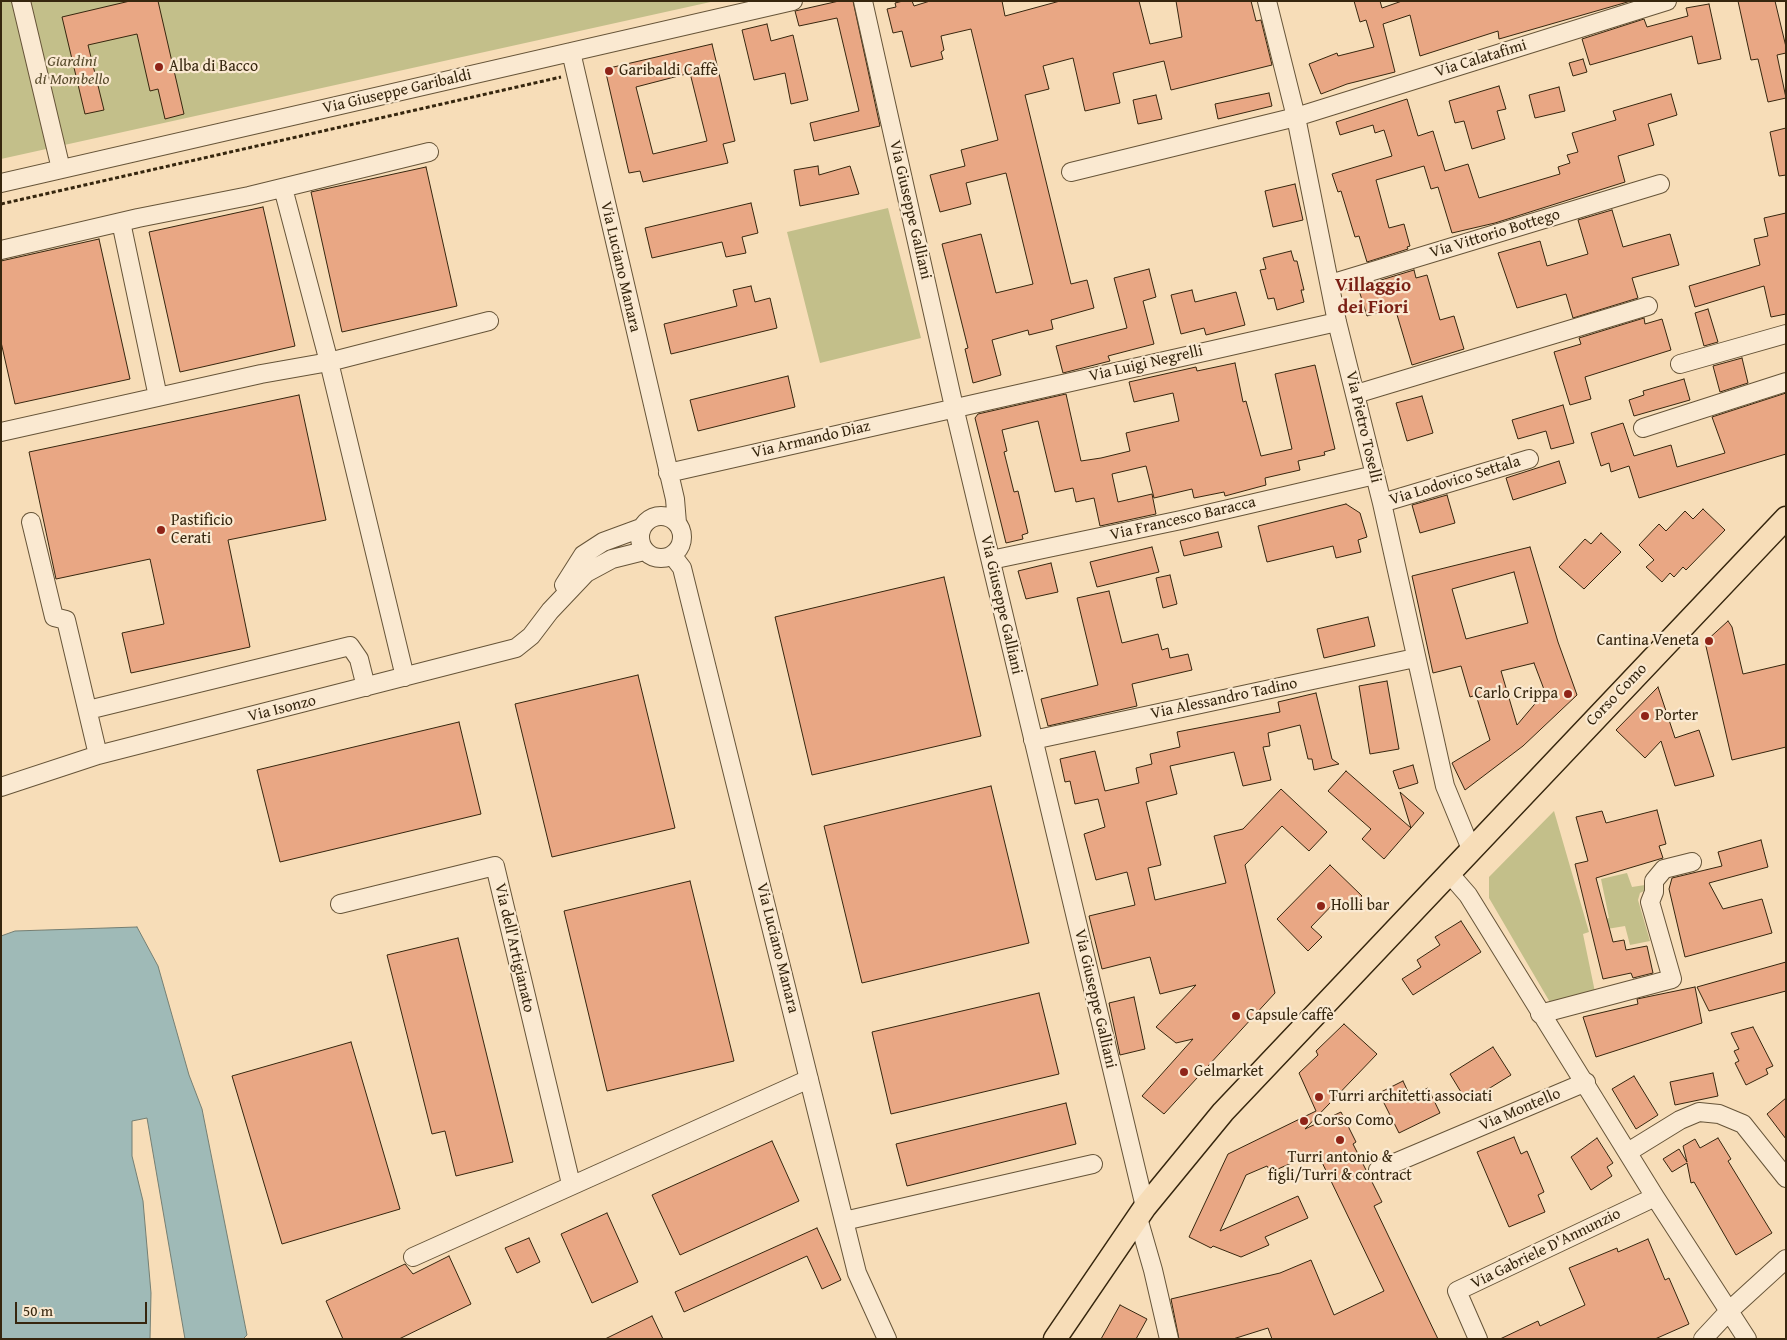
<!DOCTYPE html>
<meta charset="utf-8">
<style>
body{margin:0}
#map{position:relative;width:1787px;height:1340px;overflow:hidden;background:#f7ddb8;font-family:"Gentium Book Plus",serif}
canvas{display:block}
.frame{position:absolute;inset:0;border:2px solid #36260e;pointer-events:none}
.scale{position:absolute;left:15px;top:1302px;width:132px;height:22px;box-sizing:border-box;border:2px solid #36260e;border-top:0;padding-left:6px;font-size:15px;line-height:18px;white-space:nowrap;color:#36260e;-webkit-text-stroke:4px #fae9d1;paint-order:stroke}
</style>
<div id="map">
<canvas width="1787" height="1340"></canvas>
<div class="frame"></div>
<div class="scale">50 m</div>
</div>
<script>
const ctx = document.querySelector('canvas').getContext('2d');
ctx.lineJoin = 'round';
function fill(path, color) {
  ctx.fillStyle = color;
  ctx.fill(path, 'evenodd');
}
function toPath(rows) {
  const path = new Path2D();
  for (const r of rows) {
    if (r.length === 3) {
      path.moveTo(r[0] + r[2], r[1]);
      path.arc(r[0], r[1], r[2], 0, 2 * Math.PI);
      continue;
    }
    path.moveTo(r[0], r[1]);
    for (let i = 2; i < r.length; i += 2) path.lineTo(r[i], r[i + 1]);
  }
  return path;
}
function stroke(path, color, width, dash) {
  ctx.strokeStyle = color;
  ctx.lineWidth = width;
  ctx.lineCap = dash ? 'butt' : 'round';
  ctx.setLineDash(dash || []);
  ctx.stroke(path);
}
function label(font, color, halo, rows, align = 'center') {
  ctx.font = font + ' "Gentium Book Plus",serif';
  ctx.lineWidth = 4.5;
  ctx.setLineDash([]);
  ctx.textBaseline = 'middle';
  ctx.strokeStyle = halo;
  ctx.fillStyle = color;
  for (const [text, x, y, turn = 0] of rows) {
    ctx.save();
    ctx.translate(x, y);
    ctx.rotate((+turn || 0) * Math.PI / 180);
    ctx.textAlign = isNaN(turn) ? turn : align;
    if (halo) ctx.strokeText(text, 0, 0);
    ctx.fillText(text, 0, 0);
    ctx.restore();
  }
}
fill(toPath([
 [1,1,715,1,1,159],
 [888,208,921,338,820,363,787,232],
 [1554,811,1589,932,1583,934,1595,992,1551,1004,1489,898,1489,877],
 [1627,873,1632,887,1645,885,1646,890,1640,893,1638,900,1650,941,1630,945,1625,926,1595,931,1593,922,1609,918,1601,879]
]), '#c3bf8a');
const water = toPath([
 [137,927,158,966,189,1075,202,1109,247,1335,243,1339,185,1339,147,1118,132,1121,132,1156,143,1201,151,1293,150,1339,1,1339,1,936,15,931,137,927]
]);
fill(water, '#9fbab7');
stroke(water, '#757f73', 1);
const building = toPath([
 [130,1,158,1,184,114,165,119,158,89,150,91,137,34,88,45,104,110,85,114,62,17,130,1],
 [839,1,853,1,880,126,814,141,810,123,859,111,837,18,799,26,795,11,839,1],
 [903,1,912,1,914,6,930,1,1002,1,1005,16,1060,1,1139,1,1150,44,1182,37,1176,1,1251,1,1256,21,1261,20,1272,65,1171,90,1164,61,1113,73,1120,103,1085,111,1073,58,1043,66,1049,89,1025,95,1071,284,1087,280,1094,308,1051,320,1053,329,1029,335,1028,330,992,340,1001,375,973,383,965,349,968,348,942,244,981,234,996,293,1033,284,1006,173,966,183,971,204,940,212,930,175,965,166,961,150,998,140,971,29,941,36,944,50,941,52,943,59,911,67,902,31,893,33,887,9,896,7,895,3,903,1],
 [1354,1,1380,1,1382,8,1402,1,1631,1,1499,39,1498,31,1420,56,1410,15,1383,24,1395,72,1347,84,1321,94,1309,64,1337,53,1338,56,1374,47,1366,20,1360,22,1354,1],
 [1738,1,1775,1,1786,47,1786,53,1777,55,1786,98,1768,102,1758,59,1751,60,1738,1],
 [1709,4,1721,59,1698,64,1692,36,1590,65,1582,39,1644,19,1647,27,1688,16,1686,8,1709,4],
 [767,24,771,41,793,35,808,100,791,104,785,73,754,80,742,30,767,24],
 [712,44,735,141,723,144,728,163,643,182,640,171,629,173,605,69,712,44],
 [690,73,707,141,653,154,636,87,690,73],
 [1583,59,1587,72,1573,76,1569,63,1583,59],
 [1499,86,1506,109,1497,111,1505,139,1472,149,1464,121,1455,123,1449,101,1499,86],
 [1559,87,1565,111,1535,118,1529,95,1559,87],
 [1269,93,1272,106,1218,119,1215,104,1269,93],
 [1671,94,1677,115,1648,124,1654,145,1618,156,1625,182,1495,223,1452,233,1438,187,1431,189,1424,166,1376,180,1389,228,1404,224,1410,246,1407,247,1408,249,1367,262,1359,236,1355,237,1341,191,1338,192,1332,174,1392,156,1384,130,1375,133,1373,125,1340,135,1336,122,1407,99,1418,136,1433,131,1445,171,1468,164,1479,198,1560,174,1558,167,1570,163,1567,155,1578,152,1572,133,1616,120,1613,111,1671,94],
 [1156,95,1162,119,1138,124,1133,100,1156,95],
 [1786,128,1786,175,1779,176,1770,132,1786,128],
 [818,166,819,175,850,166,859,194,800,206,794,170,818,166],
 [426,167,457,306,342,332,311,192,426,167],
 [1295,184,1303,220,1273,227,1265,191,1295,184],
 [751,203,758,233,742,237,746,253,726,257,722,242,652,258,645,228,751,203],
 [263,207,295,346,180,372,149,232,263,207],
 [1612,210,1623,247,1670,234,1679,265,1632,278,1638,298,1573,318,1566,294,1517,308,1498,253,1540,241,1547,266,1588,254,1578,220,1612,210],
 [1786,213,1786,314,1771,317,1764,286,1695,307,1689,286,1760,265,1754,239,1768,236,1764,218,1786,213],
 [99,239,130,379,15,404,1,342,1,261,99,239],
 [1291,251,1294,261,1297,261,1304,290,1301,290,1304,302,1277,310,1274,298,1268,299,1260,270,1266,269,1263,258,1291,251],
 [1149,269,1156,297,1143,301,1154,344,1108,356,1110,361,1063,373,1056,346,1127,328,1114,278,1149,269],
 [1414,270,1416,278,1427,275,1440,320,1454,316,1464,349,1412,365,1395,308,1367,316,1358,287,1414,270],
 [751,286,755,302,770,298,777,328,671,354,664,324,737,306,733,290,751,286],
 [1192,290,1195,302,1236,292,1245,325,1206,335,1204,328,1181,334,1171,295,1192,290],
 [1708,309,1718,342,1704,346,1695,313,1708,309],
 [1644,318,1645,324,1662,319,1671,350,1585,377,1591,399,1570,405,1554,352,1581,344,1579,338,1644,318],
 [1742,358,1748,383,1720,392,1713,366,1742,358],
 [1235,363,1243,402,1246,401,1261,456,1292,449,1275,374,1315,365,1335,449,1324,452,1325,455,1298,461,1300,470,1265,478,1266,485,1225,496,1224,492,1194,498,1192,489,1154,498,1146,466,1112,474,1118,502,1152,494,1156,514,1100,526,1094,498,1076,502,1073,488,1055,492,1038,421,1002,430,1007,451,1004,452,1014,492,1018,491,1028,533,1022,535,1023,539,1006,543,975,418,978,414,1066,394,1081,461,1101,458,1130,451,1126,433,1179,421,1173,393,1134,402,1129,382,1196,367,1197,371,1235,363],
 [788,376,795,407,698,431,690,400,788,376],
 [1684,379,1690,400,1634,416,1629,400,1644,395,1643,391,1684,379],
 [1786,393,1786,454,1639,498,1629,466,1611,472,1609,463,1601,466,1591,433,1623,423,1634,456,1671,445,1677,467,1725,453,1712,417,1786,393],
 [299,395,326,520,228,540,250,647,131,673,122,633,164,624,150,559,56,579,29,452,299,395],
 [1422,396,1433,433,1407,441,1396,403,1422,396],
 [1563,405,1574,443,1551,449,1546,431,1518,439,1512,420,1563,405],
 [1559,461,1566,483,1513,500,1506,478,1559,461],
 [1447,495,1455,523,1420,533,1412,505,1447,495],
 [1346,504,1360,513,1367,537,1358,540,1361,552,1336,558,1333,546,1267,562,1258,526,1346,504],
 [1703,509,1725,530,1686,570,1683,567,1674,577,1670,573,1662,582,1646,567,1654,560,1639,545,1659,524,1666,531,1685,511,1693,519,1703,509],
 [1218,532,1222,547,1184,556,1180,541,1218,532],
 [1601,533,1621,552,1584,589,1559,567,1585,539,1591,544,1601,533],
 [1152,547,1159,572,1097,587,1090,562,1152,547],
 [1530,547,1558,642,1577,695,1523,746,1465,790,1452,763,1490,740,1476,695,1470,697,1461,666,1433,673,1412,576,1530,547],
 [1514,572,1528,623,1466,639,1452,589,1514,572],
 [1534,663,1545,692,1517,725,1501,671,1534,663],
 [1051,563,1058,592,1026,599,1018,571,1051,563],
 [1170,575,1177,604,1163,608,1156,578,1170,575],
 [944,577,981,736,812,775,775,617,944,577],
 [1109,591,1122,643,1158,634,1162,650,1168,648,1170,658,1188,654,1192,670,1132,684,1137,706,1048,726,1041,699,1098,685,1077,598,1109,591],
 [1368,617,1375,646,1324,658,1317,629,1368,617],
 [1728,621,1732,627,1743,674,1786,664,1786,747,1732,760,1705,642,1728,621],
 [638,675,675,828,552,857,515,704,638,675],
 [1387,681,1399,749,1370,754,1359,686,1387,681],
 [1658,687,1675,738,1699,730,1714,776,1675,786,1661,741,1645,758,1616,730,1658,687],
 [1316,693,1332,759,1339,764,1314,770,1312,759,1308,759,1300,725,1268,733,1270,746,1263,747,1271,780,1243,786,1234,752,1170,766,1177,794,1146,802,1161,865,1148,868,1155,900,1226,883,1214,836,1243,829,1281,789,1327,832,1309,851,1282,826,1245,865,1275,993,1164,1114,1142,1096,1193,1039,1176,1043,1156,1027,1196,985,1160,994,1150,957,1102,969,1089,916,1135,905,1127,872,1096,880,1084,834,1105,827,1098,799,1075,804,1070,781,1065,782,1060,759,1095,751,1105,791,1139,783,1136,768,1152,764,1150,754,1180,747,1177,732,1280,712,1278,702,1316,693],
 [459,722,481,814,280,862,257,770,459,722],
 [1413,765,1418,783,1399,789,1393,771,1413,765],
 [1346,771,1411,828,1400,792,1424,813,1384,859,1362,839,1371,829,1328,791,1346,771],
 [991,786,1029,943,862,983,824,826,991,786],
 [1657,810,1666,844,1659,846,1663,858,1596,878,1613,942,1624,940,1626,950,1647,946,1653,973,1633,978,1631,973,1603,979,1575,864,1588,861,1576,817,1602,811,1606,823,1657,810],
 [1761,840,1768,867,1709,883,1723,909,1762,899,1772,933,1685,957,1669,889,1672,878,1722,866,1718,852,1761,840],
 [1330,865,1362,896,1350,908,1339,898,1311,927,1322,937,1308,951,1277,919,1330,865],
 [690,881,734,1061,607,1091,564,911,690,881],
 [1461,921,1481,952,1413,995,1402,979,1421,967,1417,960,1440,945,1435,937,1461,921],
 [458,938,513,1162,456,1176,445,1131,432,1134,387,955,458,938],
 [1786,962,1786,991,1709,1011,1697,987,1786,962],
 [1695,987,1702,1023,1596,1057,1583,1017,1638,1004,1637,999,1695,987],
 [1039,993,1059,1074,891,1114,872,1032,1039,993],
 [1134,997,1145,1049,1120,1055,1109,1003,1134,997],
 [1344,1024,1377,1054,1305,1129,1341,1112,1356,1142,1353,1144,1382,1202,1374,1206,1438,1339,1272,1339,1268,1328,1233,1339,1179,1339,1171,1299,1280,1273,1311,1260,1334,1315,1384,1291,1317,1152,1271,1172,1267,1166,1246,1175,1242,1184,1220,1231,1298,1196,1308,1218,1265,1237,1269,1245,1241,1257,1213,1246,1211,1248,1189,1237,1228,1154,1316,1111,1299,1073,1318,1055,1316,1051,1344,1024],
 [1753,1027,1773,1066,1766,1069,1768,1074,1746,1085,1735,1063,1739,1061,1734,1051,1739,1049,1731,1033,1753,1027],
 [351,1042,400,1209,282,1244,232,1076,351,1042],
 [1493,1047,1511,1075,1467,1102,1450,1074,1493,1047],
 [1713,1073,1718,1096,1675,1105,1670,1082,1713,1073],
 [1634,1076,1658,1115,1636,1129,1612,1089,1634,1076],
 [1403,1081,1410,1096,1428,1088,1440,1113,1399,1133,1379,1093,1403,1081],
 [1786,1098,1786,1139,1767,1114,1786,1098],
 [1066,1103,1076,1144,907,1186,896,1144,1066,1103],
 [1514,1137,1521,1154,1527,1151,1544,1192,1538,1195,1545,1212,1509,1227,1477,1152,1514,1137],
 [1597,1138,1613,1163,1607,1167,1612,1176,1591,1190,1571,1157,1597,1138],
 [1718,1138,1731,1159,1728,1161,1772,1233,1736,1255,1694,1182,1691,1183,1687,1163,1672,1172,1663,1159,1679,1149,1687,1162,1683,1146,1695,1139,1700,1148,1718,1138],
 [772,1141,799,1201,680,1255,652,1195,772,1141],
 [607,1213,638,1282,592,1303,561,1234,607,1213],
 [817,1228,841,1280,822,1289,807,1256,684,1312,675,1292,817,1228],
 [529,1238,540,1262,517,1273,505,1248,529,1238],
 [1648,1239,1665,1280,1669,1278,1689,1324,1655,1339,1500,1339,1538,1321,1540,1326,1585,1305,1569,1268,1617,1248,1618,1252,1648,1239],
 [449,1256,471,1304,399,1339,343,1339,326,1301,405,1264,413,1274,449,1256],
 [1120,1305,1147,1319,1136,1339,1101,1339,1120,1305],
 [652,1316,663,1339,605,1339,652,1316]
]);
fill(building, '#e9a784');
stroke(building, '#36260e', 1);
const minor = toPath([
 [21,1,61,169],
 [863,1,954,407,1145,1207],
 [1267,1,1296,117,1337,322,1382,503,1445,786,1471,849],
 [571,52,675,499,677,523],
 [1071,172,1296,117,1667,1],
 [1,183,793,1],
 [283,188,329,362,405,677],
 [121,222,158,397],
 [1,250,138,218,249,196,429,152],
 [1330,284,1660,184],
 [1680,364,1786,334],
 [1356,394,1648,306],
 [1643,428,1786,382],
 [1,432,261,374,329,362,489,321],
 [668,473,1337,322],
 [1382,503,1529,459],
 [661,537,21],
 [31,522,54,617,66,620,98,755],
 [672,555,682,568,857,1273,887,1339],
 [991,560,1181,520,1375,475],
 [564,585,583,555,603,542,641,528],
 [88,710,350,646,359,659,366,687],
 [1033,740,1415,658],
 [1,787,98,755,516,648,531,636,550,611,586,573,612,559,644,551],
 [1448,872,1468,895,1655,1197,1747,1339],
 [340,904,495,866,571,1184],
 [1540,1014,1672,979,1650,902,1654,892,1654,881,1664,869,1692,862],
 [1628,1152,1680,1120,1699,1112,1719,1114,1743,1124,1786,1178],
 [1378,1170,1586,1082],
 [1138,1218,1153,1270,1169,1339],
 [844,1221,1093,1164],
 [413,1257,809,1079],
 [1478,1339,1457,1291,1655,1197],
 [1703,1339,1730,1310,1786,1259]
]);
const major = toPath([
 [1055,1339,1145,1207,1223,1112,1786,518]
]);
stroke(minor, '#665438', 20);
stroke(major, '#36260e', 25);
stroke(toPath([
 [1,204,561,77]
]), '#36260e', 3, [4, 2.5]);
stroke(minor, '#fae9d1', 18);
stroke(major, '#f7ddb8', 22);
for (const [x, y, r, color] of [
 [159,67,5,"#8f2418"],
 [609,71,5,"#8f2418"],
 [161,530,5,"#8f2418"],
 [1709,641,5,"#8f2418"],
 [1568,694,5,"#8f2418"],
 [1645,716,5,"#8f2418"],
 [1321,906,5,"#8f2418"],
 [1236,1016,5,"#8f2418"],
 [1184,1072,5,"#8f2418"],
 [1319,1097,5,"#8f2418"],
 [1304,1121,5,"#8f2418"],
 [1340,1140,5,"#8f2418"]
]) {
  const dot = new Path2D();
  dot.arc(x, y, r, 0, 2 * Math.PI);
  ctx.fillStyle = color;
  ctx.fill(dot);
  stroke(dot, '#fae9d1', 2);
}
label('16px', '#36260e', '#fae9d1', [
 ["Via Calatafimi",1481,59,-17],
 ["Via Giuseppe Garibaldi",397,92,-13],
 ["Via Giuseppe Galliani",910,210,77],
 ["Via Vittorio Bottego",1495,234,-17],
 ["Via Luciano Manara",620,267,77],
 ["Via Luigi Negrelli",1146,364,-13],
 ["Via Pietro Toselli",1363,427,77],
 ["Via Armando Diaz",811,440,-13],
 ["Via Lodovico Settala",1455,481,-17],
 ["Via Francesco Baracca",1183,519,-13],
 ["Via Giuseppe Galliani",1001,605,77],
 ["Corso Como",1617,695,-46],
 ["Via Alessandro Tadino",1224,699,-12],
 ["Via Isonzo",282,709,-14],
 ["Via dell'Artigianato",514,948,77],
 ["Via Luciano Manara",777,948,76],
 ["Via Giuseppe Galliani",1095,999,77],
 ["Via Montello",1520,1110,-23],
 ["Via Gabriele D'Annunzio",1546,1249,-26]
]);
label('italic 16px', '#594c2d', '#fae9d1', [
 ["Giardini",72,62],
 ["di Mombello",72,80]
]);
label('16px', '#36260e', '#fae9d1', [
 ["Alba di Bacco",169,67],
 ["Garibaldi Caffè",619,71],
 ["Pastificio",171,521],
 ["Cerati",171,539],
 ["Cantina Veneta",1699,641,"right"],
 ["Carlo Crippa",1558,694,"right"],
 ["Porter",1655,716],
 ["Holli bar",1331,906],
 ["Capsule caffè",1246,1016],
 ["Gelmarket",1194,1072],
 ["Turri architetti associati",1329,1097],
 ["Corso Como",1314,1121],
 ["Turri antonio &",1340,1158,"center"],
 ["figli/Turri & contract",1340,1176,"center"]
], 'left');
label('bold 19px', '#7a1f14', '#fae9d1', [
 ["Villaggio",1373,286],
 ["dei Fiori",1373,308]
]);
</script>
